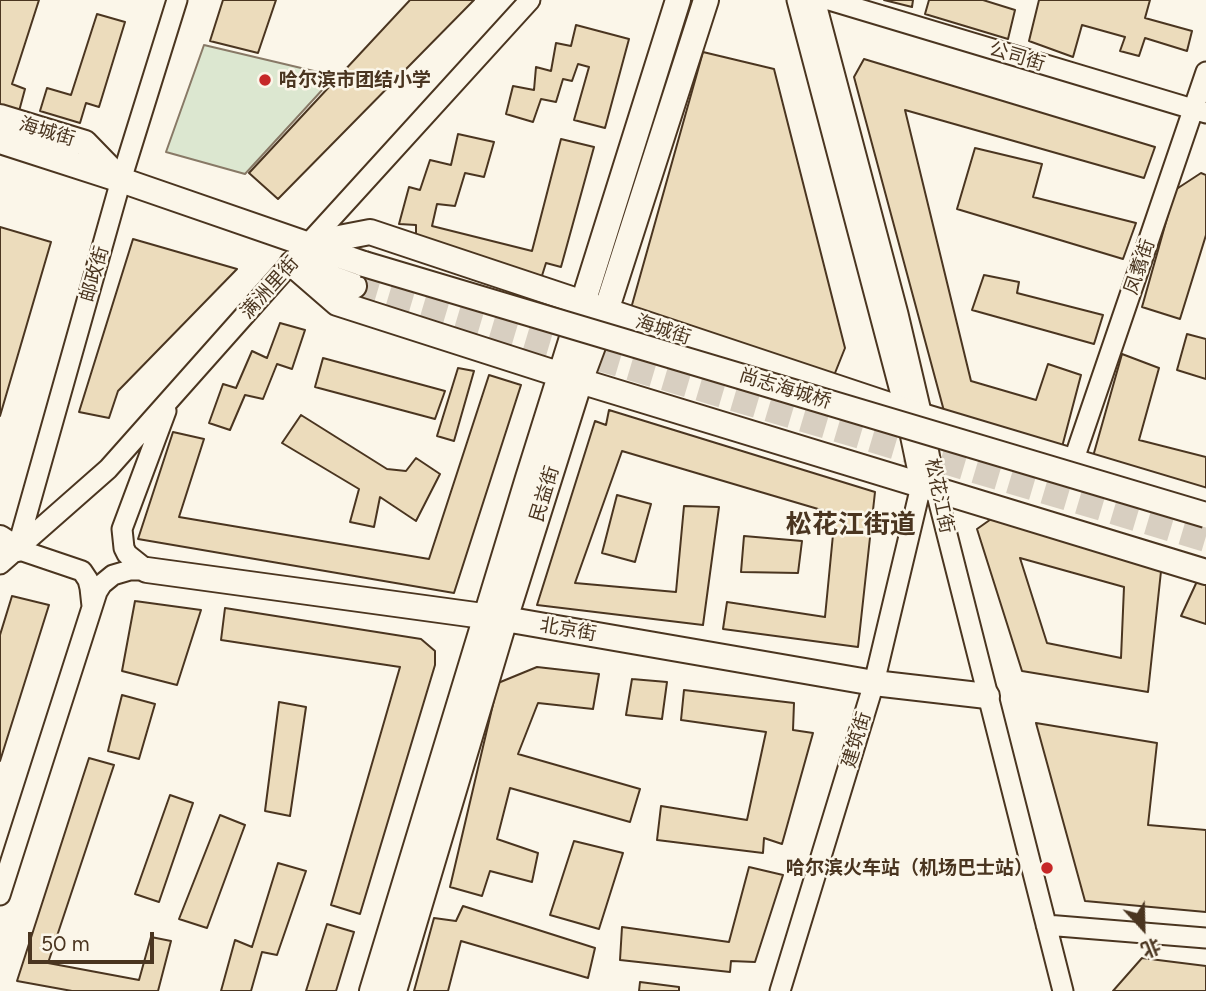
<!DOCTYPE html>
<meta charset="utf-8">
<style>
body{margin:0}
#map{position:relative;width:1206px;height:991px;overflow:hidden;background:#fbf6e9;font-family:Figtree,"Noto Sans SC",sans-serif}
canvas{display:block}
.north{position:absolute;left:1108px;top:893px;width:70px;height:70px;-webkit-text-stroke:5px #fbf6e9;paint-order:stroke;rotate:158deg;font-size:19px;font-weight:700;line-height:28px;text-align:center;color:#4a3520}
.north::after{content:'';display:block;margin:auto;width:24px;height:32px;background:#4a3520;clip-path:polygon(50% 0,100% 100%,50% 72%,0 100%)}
.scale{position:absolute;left:28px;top:932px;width:126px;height:32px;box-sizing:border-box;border:4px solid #4a3520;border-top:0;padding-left:9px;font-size:21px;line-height:24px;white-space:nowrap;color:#4a3520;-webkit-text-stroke:5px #fbf6e9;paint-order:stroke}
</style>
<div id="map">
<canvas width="1206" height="991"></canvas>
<div class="north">北</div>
<div class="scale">50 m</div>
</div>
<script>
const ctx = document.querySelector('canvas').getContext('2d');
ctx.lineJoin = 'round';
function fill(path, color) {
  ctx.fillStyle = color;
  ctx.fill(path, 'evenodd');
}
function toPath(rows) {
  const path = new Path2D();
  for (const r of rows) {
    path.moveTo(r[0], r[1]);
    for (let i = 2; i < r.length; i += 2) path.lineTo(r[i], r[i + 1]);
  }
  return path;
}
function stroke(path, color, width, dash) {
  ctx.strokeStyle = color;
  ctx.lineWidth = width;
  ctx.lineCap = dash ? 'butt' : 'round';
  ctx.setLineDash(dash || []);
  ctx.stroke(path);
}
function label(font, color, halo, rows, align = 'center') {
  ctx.font = font + ' Figtree,"Noto Sans SC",sans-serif';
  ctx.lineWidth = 5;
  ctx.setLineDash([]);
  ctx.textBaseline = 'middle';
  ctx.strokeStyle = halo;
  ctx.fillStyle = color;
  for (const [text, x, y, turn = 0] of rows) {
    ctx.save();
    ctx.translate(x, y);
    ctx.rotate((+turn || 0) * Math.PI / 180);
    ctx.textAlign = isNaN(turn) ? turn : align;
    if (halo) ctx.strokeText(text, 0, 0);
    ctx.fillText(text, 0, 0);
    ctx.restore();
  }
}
const green = toPath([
 [204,45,335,76,245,174,166,152,204,45]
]);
fill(green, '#dce7d0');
stroke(green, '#887966', 2);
const building = toPath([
 [0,0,39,0,12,84,25,89,18,115,0,110,0,0],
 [223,0,276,0,258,53,210,41,223,0],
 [410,0,474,0,278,199,249,173,410,0],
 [884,0,913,0,912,7,884,0],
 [929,0,983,0,1015,10,1008,39,925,14,929,0],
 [1039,0,1150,0,1145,18,1192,31,1187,51,1145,38,1139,56,1120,51,1125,37,1082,25,1073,57,1029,41,1039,0],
 [97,14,125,22,99,107,86,103,80,123,40,111,47,88,71,95,97,14],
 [576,25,629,39,605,128,574,120,589,67,578,64,572,81,563,79,556,102,541,99,533,122,506,114,513,86,534,90,536,67,551,71,556,43,571,46,576,25],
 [703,52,774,69,845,348,835,373,822,378,630,312,703,52],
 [864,59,1155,147,1144,178,905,110,971,381,1036,400,1048,364,1081,375,1062,447,944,411,854,77,864,59],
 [458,134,494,142,484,177,465,173,455,206,437,204,432,226,532,251,561,139,594,147,561,267,546,263,540,282,416,242,416,225,399,224,409,187,420,190,430,160,451,165,458,134],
 [975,148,1042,164,1033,197,1136,223,1123,259,957,209,975,148],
 [1201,173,1206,175,1206,235,1180,319,1142,307,1175,190,1201,173],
 [0,227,51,242,0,416,0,227],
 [133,239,237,269,118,391,109,418,79,412,133,239],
 [984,275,1019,282,1017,293,1103,315,1094,344,972,310,984,275],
 [280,323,305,330,292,369,277,364,263,399,245,395,230,430,209,423,223,384,236,388,252,351,267,358,280,323],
 [1187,334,1206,339,1206,379,1177,370,1187,334],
 [1122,354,1159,368,1139,440,1206,457,1206,497,1092,460,1122,354],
 [323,358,445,391,435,419,315,387,323,358],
 [458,368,474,371,454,441,437,436,458,368],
 [489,375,521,385,454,593,138,539,173,432,204,439,179,517,429,559,489,375],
 [609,410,875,492,858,647,723,629,727,602,825,617,835,514,622,451,575,583,676,592,684,506,719,507,703,625,537,605,595,421,606,425,609,410],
 [301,415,387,469,406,471,416,458,440,474,416,521,380,497,374,527,350,522,359,489,282,443,301,415],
 [617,495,651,504,635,562,602,553,617,495],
 [994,517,1162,562,1148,692,1022,671,977,529,994,517],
 [1020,558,1124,587,1121,658,1047,643,1020,558],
 [744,536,802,541,798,573,741,572,744,536],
 [1199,577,1206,579,1206,624,1181,616,1199,577],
 [12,596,49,605,0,761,0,635,12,596],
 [135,601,201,610,177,685,122,671,135,601],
 [225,608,421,639,435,651,435,665,360,914,331,905,400,667,221,640,225,608],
 [537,667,599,674,593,709,538,703,518,754,640,789,630,822,510,788,497,839,538,853,532,882,490,871,482,896,450,887,498,683,537,667],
 [632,679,667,682,662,719,626,715,632,679],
 [684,690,794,703,793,730,813,733,782,844,764,838,763,853,657,840,661,806,747,820,766,732,681,720,684,690],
 [122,695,155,704,139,759,108,751,122,695],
 [279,702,306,707,290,816,265,811,279,702],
 [1036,723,1157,743,1148,825,1206,830,1206,912,1085,901,1036,723],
 [89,758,114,765,48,963,139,980,151,937,171,941,158,991,72,991,17,981,89,758],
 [170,795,193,803,159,902,135,894,170,795],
 [220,815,245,825,207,928,179,919,220,815],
 [574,841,623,853,599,929,550,915,574,841],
 [278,863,306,871,277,955,262,952,251,991,221,991,235,940,252,947,278,863],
 [749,867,783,875,755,962,731,961,730,972,620,960,622,927,729,942,749,867],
 [463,906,595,948,588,978,461,941,448,991,414,991,434,918,456,921,463,906],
 [327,924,354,932,336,991,306,991,327,924],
 [1142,958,1206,966,1206,991,1113,991,1142,958],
 [640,982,679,987,679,991,639,991,640,982]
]);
fill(building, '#ecdcbc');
stroke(building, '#4a3520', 2);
stroke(toPath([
 [354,286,1206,540]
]), '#d8cfc1', 24, [24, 12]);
const minor = toPath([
 [815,0,898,314,922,416,936,491,1063,991],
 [829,0,1206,113],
 [1073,462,1206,72],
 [0,564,108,469,308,244,530,0],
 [147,570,127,554,124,548,122,529,166,411],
 [92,606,90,588,88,580,82,571,17,549,121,180,177,0],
 [0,895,97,592,102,584,113,575,130,570,147,570],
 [1046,925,1206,938],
 [780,991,874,683,921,486,905,410,797,0]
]);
const major = toPath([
 [0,117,85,143,118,177],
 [0,141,121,180,364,264],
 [308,244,370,232,922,416,1206,501],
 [292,264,337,303,580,381,1206,572],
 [306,269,354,286],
 [0,538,17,549],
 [147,570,505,619,874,683,987,696],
 [372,991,528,478,678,0],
 [394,991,505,619,580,381,606,311,706,0]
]);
stroke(minor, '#4a3520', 23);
stroke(major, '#4a3520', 28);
stroke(minor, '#fbf6e9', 19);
stroke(major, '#fbf6e9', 24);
const majorBridge = toPath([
 [364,264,1206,515]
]);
stroke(majorBridge, '#4a3520', 28, []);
stroke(majorBridge, '#fbf6e9', 24);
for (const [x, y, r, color] of [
 [265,80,7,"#c62828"],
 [1047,868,7,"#c62828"]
]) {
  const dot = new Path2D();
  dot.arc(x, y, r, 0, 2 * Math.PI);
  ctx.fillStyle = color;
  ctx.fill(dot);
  stroke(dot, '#fbf6e9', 2.5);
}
label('19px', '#4a3520', '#fbf6e9', [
 ["公司街",1017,57,17],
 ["海城街",47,132,17],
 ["凤翥街",1140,267,-71],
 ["邮政街",95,274,-74],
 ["满洲里街",270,288,-48],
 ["海城街",663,330,18],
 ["尚志海城桥",785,389,17],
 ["民益街",545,494,-73],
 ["松花江街",939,496,78],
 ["北京街",568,630,10],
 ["建筑街",857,740,-73]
]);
label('bold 19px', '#4a3520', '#fbf6e9', [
 ["哈尔滨市团结小学",279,80],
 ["哈尔滨火车站（机场巴士站）",1033,868,"right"]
], 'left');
label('bold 26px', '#4a3520', '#fbf6e9', [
 ["松花江街道",851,525]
]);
</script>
